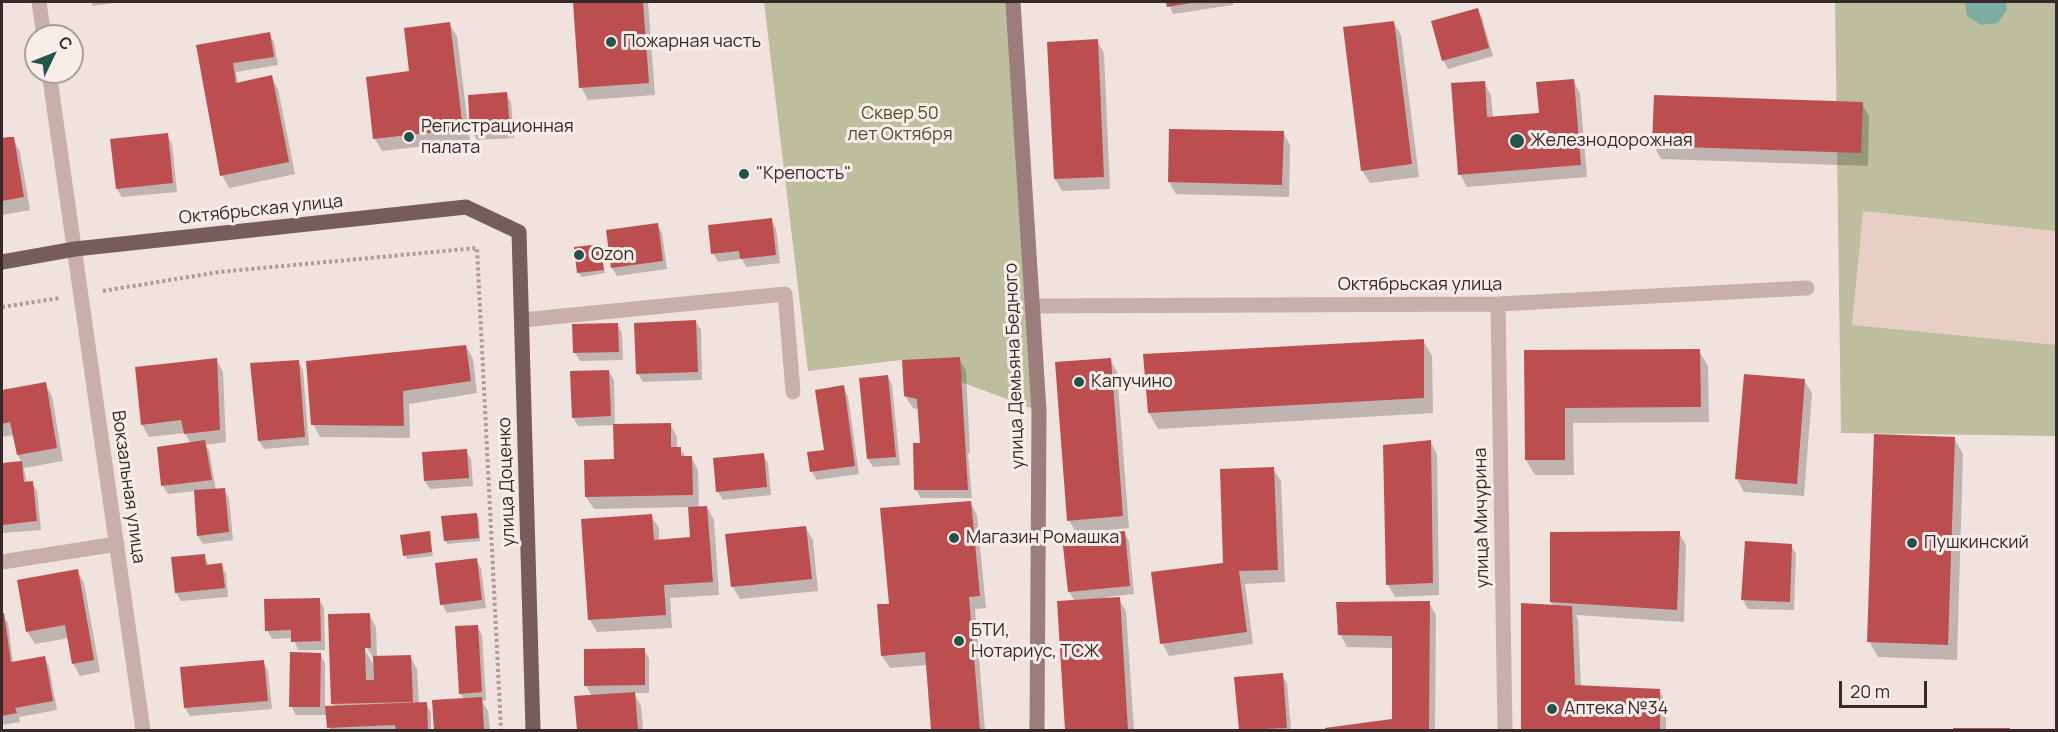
<!DOCTYPE html>
<meta charset="utf-8">
<style>
body{margin:0}
#map{position:relative;width:2058px;height:732px;overflow:hidden;background:#f0e2dd;font-family:Manrope,sans-serif}
canvas{display:block}
.frame{position:absolute;inset:0;border:3px solid #362929;pointer-events:none}
.north{position:absolute;left:24px;top:24px;width:60px;height:60px;box-sizing:border-box;background:#f8ede9;border:2px solid #aa9f9c;border-radius:50%;rotate:47deg;font-size:16px;font-weight:700;line-height:24px;text-align:center;color:#362929}
.north::after{content:'';display:block;margin:auto;width:21px;height:27px;background:#21544a;clip-path:polygon(50% 0,100% 100%,50% 72%,0 100%)}
.scale{position:absolute;left:1839px;top:681px;width:88px;height:27px;box-sizing:border-box;border:3px solid #362929;border-top:0;padding-left:8px;font-size:18px;line-height:21px;white-space:nowrap;color:#362929;-webkit-text-stroke:4px #f8ede9;paint-order:stroke}
</style>
<div id="map">
<canvas width="2058" height="732"></canvas>
<div class="frame"></div>
<div class="north">С</div>
<div class="scale">20 m</div>
</div>
<script>
const ctx = document.querySelector('canvas').getContext('2d');
ctx.lineJoin = 'round';
function fill(path, color) {
  ctx.fillStyle = color;
  ctx.fill(path, 'evenodd');
}
function toPath(rows) {
  const path = new Path2D();
  for (const r of rows) {
    path.moveTo(r[0], r[1]);
    for (let i = 2; i < r.length; i += 2) path.lineTo(r[i], r[i + 1]);
  }
  return path;
}
function stroke(path, color, width, dash) {
  ctx.strokeStyle = color;
  ctx.lineWidth = width;
  ctx.lineCap = dash ? 'butt' : 'round';
  ctx.setLineDash(dash || []);
  ctx.stroke(path);
}
function label(font, color, halo, rows, align = 'center') {
  ctx.font = font + ' Manrope,sans-serif';
  ctx.lineWidth = 6;
  ctx.setLineDash([]);
  ctx.textBaseline = 'middle';
  ctx.strokeStyle = halo;
  ctx.fillStyle = color;
  for (const [text, x, y, turn = 0] of rows) {
    ctx.save();
    ctx.translate(x, y);
    ctx.rotate((+turn || 0) * Math.PI / 180);
    ctx.textAlign = isNaN(turn) ? turn : align;
    if (halo) ctx.strokeText(text, 0, 0);
    ctx.fillText(text, 0, 0);
    ctx.restore();
  }
}
fill(toPath([
 [764,2,1013,2,1039,411,902,360,808,371],
 [1835,2,2056,2,2056,436,1841,433]
]), '#bcbe9e');
fill(toPath([
 [1863,211,2056,231,2056,345,1852,325]
]), '#e7cfc5');
fill(toPath([
 [1965,2,2006,2,2007,10,1997,23,1981,25,1967,16]
]), '#7eaca1');
fill(toPath([
 [91,2,119,2,93,6],
 [575,2,648,2,655,95,588,100,581,87],
 [1168,2,1233,2,1233,5,1173,14],
 [1477,9,1482,18,1493,56,1448,69,1443,60],
 [1393,22,1401,35,1419,177,1370,183,1362,170],
 [449,24,457,36,470,141,382,151,375,139,411,73],
 [269,34,274,42,278,65,236,72,238,83,271,76,278,89,295,174,229,188,222,175,197,46],
 [1097,41,1104,53,1110,189,1062,191,1055,179],
 [1573,80,1580,93,1587,177,1467,187,1460,174,1484,82,1491,95,1493,118,1541,114],
 [506,94,511,102,514,138,477,140,472,132,469,97],
 [1655,97,1862,104,1869,116,1868,166,1661,159,1654,146],
 [1283,132,1290,145,1289,197,1176,194,1169,182],
 [167,135,172,144,177,192,122,197,117,189,112,141],
 [9,138,13,139,20,152,30,210,2,215,2,139],
 [771,220,776,228,780,263,746,267,742,259,718,262,713,253],
 [657,224,662,233,667,269,617,276,612,268,607,231],
 [599,246,605,273,581,277,579,273],
 [696,322,701,330,702,380,643,382,638,374,636,324],
 [617,324,622,333,623,360,580,361,575,353],
 [1423,340,1432,356,1433,413,1158,429,1149,413],
 [466,346,473,359,477,393,409,404,410,438,320,437,313,424],
 [1699,351,1708,366,1709,422,1573,423,1574,475,1535,475,1526,460,1525,352],
 [216,359,223,372,226,442,205,445,209,450,216,490,224,490,229,498,233,540,203,544,198,536,195,491,168,494,163,486,191,444,185,433,149,437,142,425],
 [959,359,966,371,970,453,968,453,972,498,921,498,916,490,922,444,920,410,913,408,905,396],
 [1110,359,1117,372,1129,528,1076,533,1069,520],
 [298,361,303,370,309,445,264,449,259,441],
 [609,372,614,380,615,425,670,424,677,437,677,449,680,449,686,457,691,457,698,470,699,508,707,507,714,520,719,595,670,598,672,628,597,632,590,620,583,520,651,516,659,528,659,541,692,539,690,507,594,509,586,497,615,461,615,425,578,426,573,417],
 [888,377,892,385,900,465,873,467,868,459],
 [1804,380,1812,393,1804,496,1744,492,1737,479],
 [45,384,52,396,63,461,24,468,27,483,32,483,37,491,41,530,2,533,2,465,22,463,18,455,14,435,2,437,2,392],
 [843,387,848,396,859,474,817,480,812,472,825,451],
 [1954,438,1963,454,1957,660,1878,657,1869,641],
 [1430,441,1437,454,1439,595,1395,597,1388,585],
 [466,451,471,459,473,486,430,489,425,481],
 [763,455,768,463,771,495,723,500,718,492],
 [1273,469,1281,481,1285,582,1245,584,1253,644,1169,656,1162,643,1225,564],
 [970,502,977,515,986,608,975,609,985,730,932,730,927,665,890,668,882,656,891,605],
 [476,515,479,518,480,541,447,544,445,540],
 [806,528,813,540,818,591,740,599,733,587,727,536],
 [429,533,433,556,407,559,405,555],
 [1124,533,1129,541,1134,594,1107,597,1107,600,1119,599,1126,611,1134,730,1066,730,1058,603,1075,602,1069,591],
 [1679,533,1686,545,1684,622,1576,615,1578,620,1581,686,1659,690,1666,703,1666,730,1524,730,1554,606,1551,602],
 [1791,545,1796,554,1794,610,1748,609,1743,600],
 [204,556,209,566,221,565,226,573,228,597,181,601,176,592],
 [476,560,481,568,486,608,447,613,442,604],
 [77,571,84,583,100,672,80,676,73,663,69,638,35,644,27,631],
 [319,600,324,608,325,650,298,650,293,638,272,639,267,630],
 [1429,603,1436,615,1435,730,1327,730,1393,725,1393,648,1347,647,1340,634],
 [369,614,376,627,377,657,410,656,417,669,419,704,426,704,431,712,431,730,330,730,327,715,296,715,291,706,320,654,325,663,325,708,335,707,333,704],
 [363,641,375,661,375,667,360,642],
 [2,615,8,623,13,663,44,657,49,666,57,710,19,717,20,722,2,725],
 [477,626,482,635,486,700,482,701,488,711,490,730,436,730,434,701,464,699,460,693],
 [644,650,649,658,649,693,634,693,641,706,643,730,579,730,576,698,592,697,586,685],
 [263,662,268,670,272,709,190,716,185,708],
 [1282,675,1287,683,1291,730,1240,730,1236,678],
 [2009,729,2010,730,1921,730]
]), '#0003');
fill(toPath([
 [573,2,643,2,649,83,579,88],
 [1166,2,1191,2,1191,3,1167,7],
 [1478,8,1489,48,1442,61,1431,21],
 [1394,21,1412,164,1361,171,1343,27],
 [450,22,463,129,373,139,366,77,409,71,404,28],
 [270,32,274,57,233,63,236,83,272,75,289,162,220,176,196,45],
 [1098,39,1104,177,1054,179,1047,42],
 [1574,79,1581,165,1458,175,1451,83,1485,81,1487,117,1539,113,1536,82],
 [507,92,510,129,470,132,468,95],
 [1654,95,1863,102,1861,153,1652,146],
 [1169,129,1284,131,1282,185,1168,182],
 [168,133,173,183,116,189,110,139],
 [9,137,14,137,24,197,2,201,2,138],
 [772,218,776,255,740,259,739,251,711,254,708,225],
 [658,223,663,261,611,268,606,230],
 [600,244,604,270,577,273,574,247],
 [696,320,698,372,636,374,634,323],
 [618,323,619,352,573,353,572,324],
 [1424,339,1424,398,1148,413,1143,354],
 [466,345,471,381,403,391,404,426,311,425,306,361],
 [1700,349,1701,407,1565,408,1565,460,1525,460,1524,350],
 [960,357,968,490,914,490,913,443,920,443,917,399,904,396,902,360],
 [217,358,220,430,184,434,181,420,141,425,135,367],
 [1111,358,1123,516,1067,521,1055,362],
 [299,360,305,437,258,441,250,363],
 [609,370,611,416,572,418,570,371],
 [1744,374,1805,379,1797,484,1735,479],
 [888,375,896,457,867,459,859,378],
 [46,382,57,448,17,455,10,422,2,424,2,390],
 [844,385,855,466,810,472,807,452,824,450,815,390],
 [671,423,671,447,681,447,681,456,692,456,693,495,585,497,584,460,614,459,613,424],
 [1874,434,1955,437,1948,645,1867,642],
 [205,440,212,480,161,486,157,447],
 [1431,440,1433,583,1386,585,1383,445],
 [467,449,469,478,424,481,422,452],
 [764,453,767,487,716,492,713,458],
 [22,461,24,482,33,481,37,521,2,525,2,463],
 [1274,467,1278,570,1239,571,1247,632,1160,644,1151,572,1223,563,1220,469],
 [225,488,229,532,197,536,194,490],
 [971,501,980,596,969,597,980,730,931,730,925,652,881,656,877,604,889,604,880,508],
 [707,506,713,582,664,585,666,615,588,620,581,519,652,514,654,540,690,537,688,507],
 [477,513,479,538,444,541,441,516],
 [806,526,812,579,731,587,725,534],
 [430,531,432,552,403,556,400,535],
 [1125,531,1130,586,1068,592,1062,537],
 [1680,531,1677,610,1550,602,1550,532],
 [1745,541,1792,544,1790,602,1741,600],
 [205,554,206,565,222,563,225,588,175,593,171,557],
 [477,558,482,600,440,605,435,563],
 [78,569,94,660,72,664,65,625,26,632,17,580],
 [1120,597,1128,730,1065,730,1057,601],
 [320,598,321,641,291,642,291,630,265,631,264,599],
 [1430,601,1429,730,1325,730,1325,728,1392,719,1392,636,1338,635,1336,602],
 [1521,603,1572,606,1575,685,1660,689,1660,730,1521,729],
 [2,613,4,613,11,662,45,656,53,701,15,708,17,713,2,716],
 [370,613,371,648,365,648,366,680,374,680,373,656,411,655,413,702,331,704,328,614],
 [478,625,482,692,459,694,455,626],
 [645,648,645,685,584,686,584,649],
 [290,652,321,653,320,707,289,707],
 [264,660,268,701,184,708,180,667],
 [1283,673,1287,728,1239,730,1234,677],
 [635,692,638,730,577,730,574,696],
 [482,697,484,730,434,730,432,700],
 [427,702,428,730,396,730,395,725,327,728,325,706],
 [1953,728,2010,728,2010,730,1953,730]
]), '#bd4e50');
stroke(toPath([
 [103,291,219,272,477,248,501,730],
 [2,307,60,298]
]), '#b39994', 4, [3, 3]);
stroke(toPath([
 [2,562,117,544]
]), '#c8afaa', 15);
stroke(toPath([
 [39,2,44,36],
 [49,72,143,730],
 [1498,304,1505,730],
 [1034,306,1498,304,1807,288],
 [522,320,785,294,793,392]
]), '#c8afaa', 15);
stroke(toPath([
 [1013,2,1039,411,1037,730]
]), '#9b7e7b', 15);
stroke(toPath([
 [2,262,75,249,466,207,519,232,533,730]
]), '#765d5b', 15);
for (const [x, y, r, color] of [
 [611,42,6,"#21544a"],
 [409,137,6,"#21544a"],
 [1517,141,8,"#21544a"],
 [744,174,6,"#21544a"],
 [579,255,6,"#21544a"],
 [1079,382,6,"#21544a"],
 [954,538,6,"#21544a"],
 [1912,543,6,"#21544a"],
 [959,641,6,"#21544a"],
 [1552,709,6,"#21544a"]
]) {
  const dot = new Path2D();
  dot.arc(x, y, r, 0, 2 * Math.PI);
  ctx.fillStyle = color;
  ctx.fill(dot);
  stroke(dot, '#f8ede9', 2);
}
label('18px', '#362929', '#f8ede9', [
 ["Пожарная часть",623,42],
 ["Регистрационная",421,127],
 ["палата",421,148],
 ["Железнодорожная",1530,141],
 ["\"Крепость\"",756,174],
 ["Ozon",591,255],
 ["Капучино",1091,382],
 ["Магазин Ромашка",966,538],
 ["Пушкинский",1924,543],
 ["БТИ,",971,631],
 ["Нотариус, ТСЖ",971,652],
 ["Аптека №34",1564,709]
], 'left');
label('18px', '#4e522e', '#f8ede9', [
 ["Сквер 50",900,114],
 ["лет Октября",900,135]
]);
label('18px', '#362929', '#f8ede9', [
 ["Октябрьская улица",261,210,-6],
 ["Октябрьская улица",1420,285],
 ["улица Демьяна Бедного",1015,366,-92],
 ["улица Доценко",507,482,-92],
 ["Вокзальная улица",128,487,82],
 ["улица Мичурина",1482,518,-91]
]);
</script>
